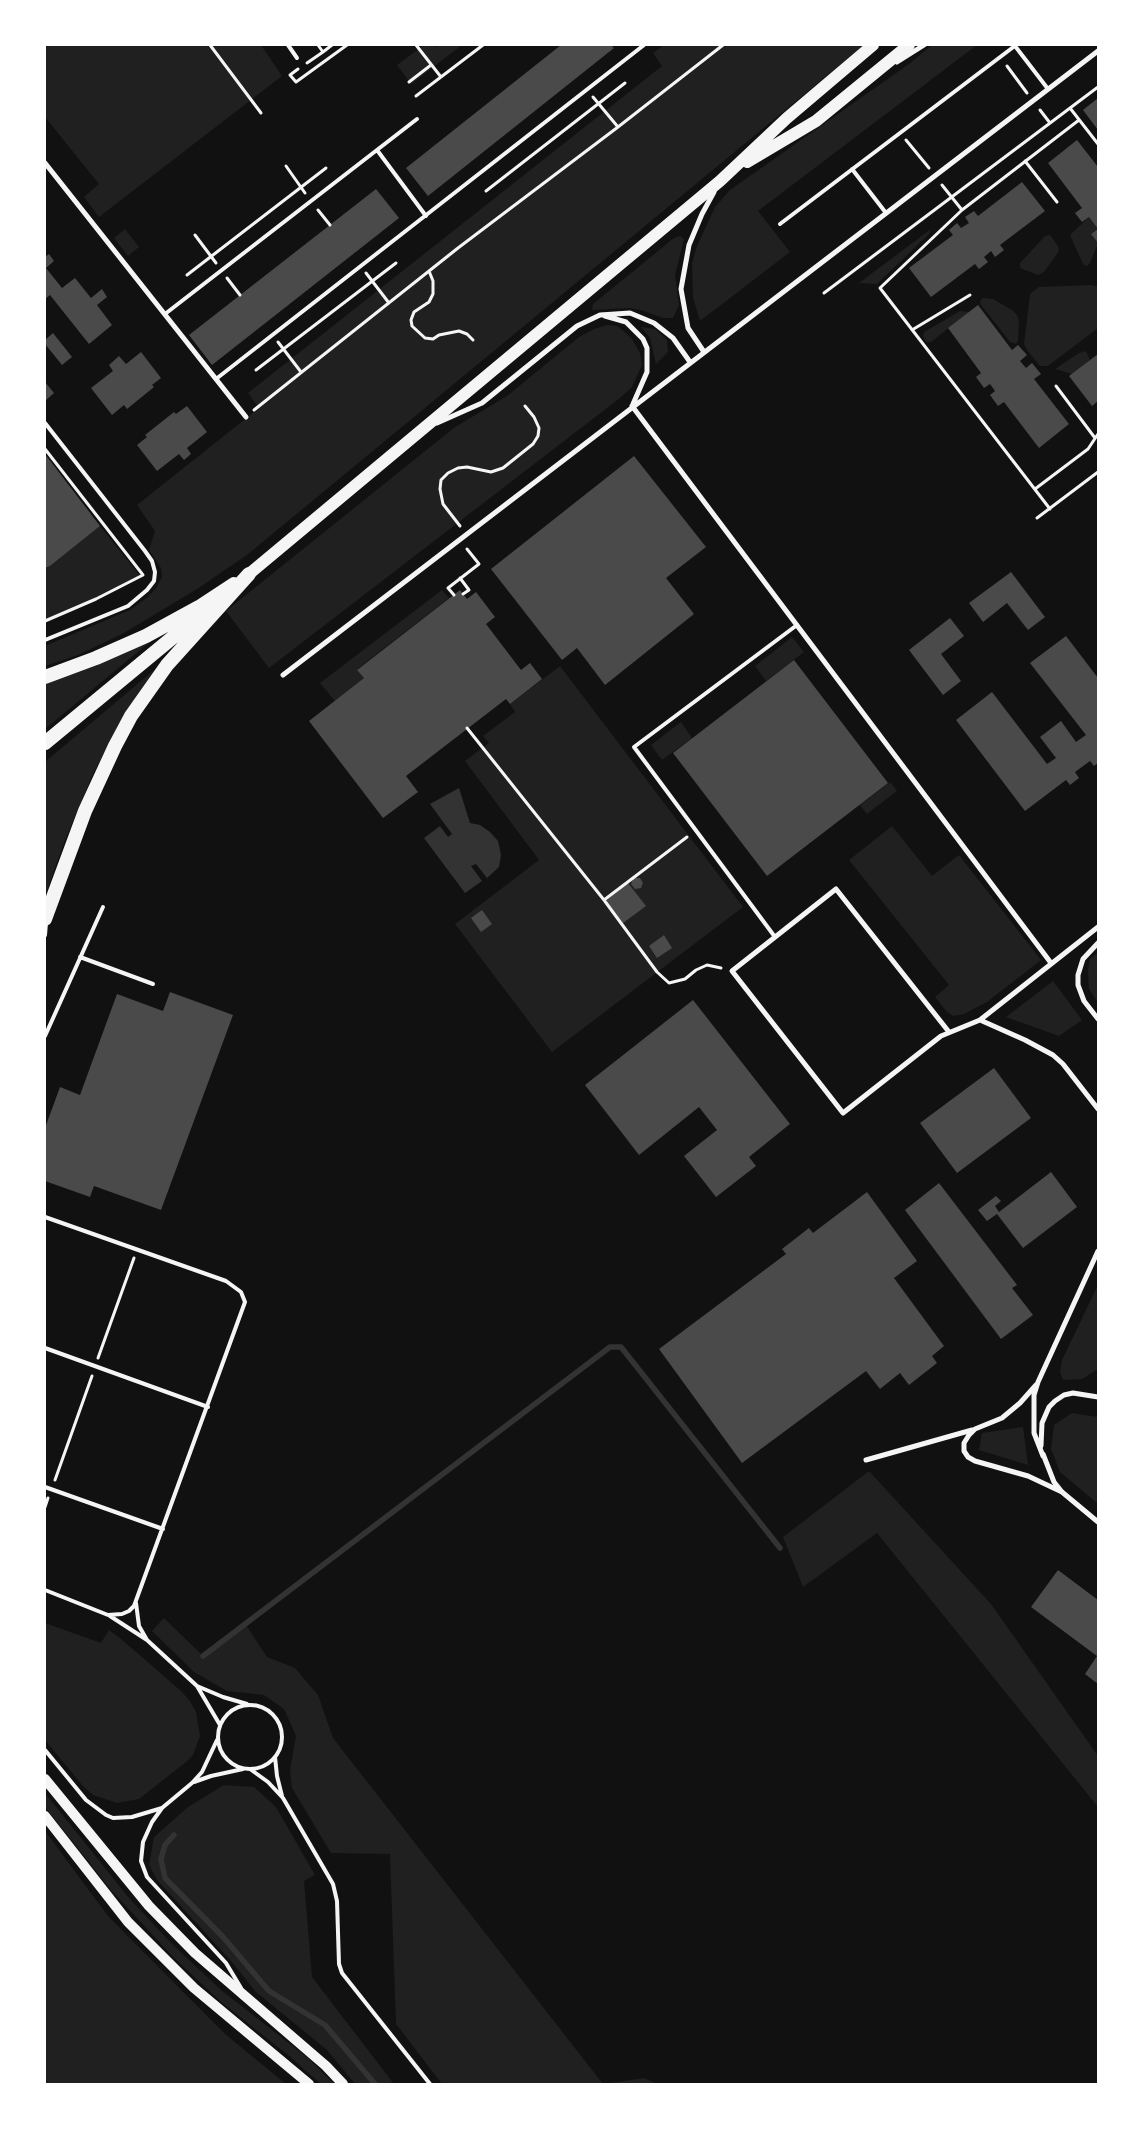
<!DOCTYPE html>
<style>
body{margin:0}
#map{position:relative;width:1143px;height:2129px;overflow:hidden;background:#111;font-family:Poppins,sans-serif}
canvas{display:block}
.frame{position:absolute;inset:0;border:46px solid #fff;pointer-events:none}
</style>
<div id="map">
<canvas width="1143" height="2129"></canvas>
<div class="frame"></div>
</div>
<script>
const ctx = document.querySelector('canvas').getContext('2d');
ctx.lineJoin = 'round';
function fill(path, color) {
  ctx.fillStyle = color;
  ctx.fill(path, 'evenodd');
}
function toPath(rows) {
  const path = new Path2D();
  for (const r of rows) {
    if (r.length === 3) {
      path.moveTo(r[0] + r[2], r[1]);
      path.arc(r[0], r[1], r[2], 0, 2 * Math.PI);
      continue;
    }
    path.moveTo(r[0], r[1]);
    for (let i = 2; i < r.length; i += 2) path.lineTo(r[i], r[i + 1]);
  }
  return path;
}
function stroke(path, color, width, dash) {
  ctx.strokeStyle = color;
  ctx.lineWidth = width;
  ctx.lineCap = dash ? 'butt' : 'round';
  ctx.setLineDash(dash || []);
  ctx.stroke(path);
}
fill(toPath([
 [45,45,261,45,282,76,99,217,84,197,99,184,45,117],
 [424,45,433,45,435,47,438,45,462,45,411,84,397,65],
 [664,45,864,45,247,555,197,589,124,633,78,655,45,666,45,646,130,610,148,597,157,587,162,577,161,568,149,550,155,531,137,505,259,408,248,393,662,66,653,53],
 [932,45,977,45,758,211,790,252,700,321,693,297,692,263,697,246,715,207,730,190,909,64],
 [1089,217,1098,229,1091,234,1098,243,1090,263,1087,266,1083,264,1070,235],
 [125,229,139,247,128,256,114,238],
 [931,229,929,234,877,284,859,283],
 [1050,235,1058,246,1059,251,1044,272,1038,275,1020,268,1020,263,1045,236],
 [680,236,684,239,675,275,679,305,673,318,663,318,641,310,629,308,592,310,593,304,674,238],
 [1092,285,1098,287,1098,328,1048,366,1040,366,1027,350,1024,344,1030,294,1039,287],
 [983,298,993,299,1012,310,1017,315,1019,321,1018,341,1016,344,1010,342,981,305,980,301],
 [960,311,969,312,931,342,926,342,923,336,924,332],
 [607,325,617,326,626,333,632,339,640,353,642,365,632,387,620,398,269,668,226,611,455,427,507,396,579,337,594,329],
 [641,327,655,329,667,340,668,352,656,364,650,338],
 [1086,351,1090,360,1072,374,1055,369,1079,353],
 [100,526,141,577,45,621,45,568,50,566],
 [442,590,449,598,357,669,364,678,335,701,320,683],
 [158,635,45,729,45,684],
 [792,637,804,652,766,681,755,666],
 [560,666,743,907,552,1052,455,924,539,860,465,761,489,743,483,736,515,712,510,704],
 [154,670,118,726,93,774,65,840,45,896,45,762],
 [681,722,692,738,662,760,651,745],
 [890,782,897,791,867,814,860,805],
 [892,826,932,876,959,855,1041,960,987,1002,964,1014,953,1016,947,1012,935,997,949,985,849,860],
 [1098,953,1098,1003,1089,989,1088,970,1090,959],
 [1053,981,1082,1020,1059,1036,1006,1017],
 [1098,1285,1098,1369,1082,1379,1063,1380,1060,1372,1062,1360],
 [1072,1413,1098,1417,1098,1504,1060,1472,1051,1449,1054,1425],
 [1023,1427,1028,1465,979,1450,982,1433],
 [869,1471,991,1604,1098,1756,1098,1807,877,1533,803,1587,783,1537],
 [164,1618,203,1656,246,1625,267,1657,295,1668,318,1695,333,1738,603,2084,644,2078,658,2084,442,2084,396,2024,390,1854,331,1853,292,1788,290,1770,296,1736,284,1709,264,1695,227,1691,194,1672,152,1631],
 [45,1623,101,1643,109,1630,120,1638,181,1691,190,1701,196,1712,200,1736,193,1755,186,1762,139,1799,117,1803,93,1795,83,1786,45,1740],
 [224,1785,254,1787,276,1807,315,1875,304,1881,312,1977,394,2084,355,2084,327,2050,256,1992,231,1961,157,1880,149,1865,154,1837,188,1807],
 [45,1793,129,1898,172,1944,221,1990,309,2059,334,2084,321,2084,288,2055,221,2002,173,1957,111,1890,45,1807],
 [45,1831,108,1916,225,2034,286,2084,45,2084]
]), '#202020');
fill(toPath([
 [459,788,470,823,480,825,490,832,498,841,501,855,499,867,487,878,476,864,471,866,482,881,465,893,424,838,440,826,448,837,452,834,430,804]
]), '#333');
stroke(toPath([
 [203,1656,610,1347,621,1347,780,1548],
 [174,1835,165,1845,161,1859,165,1878,223,1937,269,1991,325,2025,375,2084]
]), '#333', 5.5);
fill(toPath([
 [561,45,611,45,614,48,428,196,406,168],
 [1098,98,1098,130,1083,110],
 [1077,140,1098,167,1098,243,1091,234,1098,229,1089,217,1082,222,1075,213,1082,208,1048,163],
 [1022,182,1045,211,1000,245,1004,250,995,257,991,251,984,257,988,262,979,269,975,264,931,297,909,268,953,235,949,230,957,223,961,228,969,223,965,217,974,211,978,216],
 [376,189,399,218,212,365,189,335],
 [49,254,54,261,46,268,62,288,75,278,91,298,102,289,107,297,97,305,112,325,89,344,50,295,45,299,45,257],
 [978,305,1012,350,1018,345,1027,355,1020,361,1026,368,1032,363,1041,374,1034,379,1069,424,1039,448,1004,402,998,406,990,395,995,391,990,384,984,388,976,377,981,373,948,328],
 [53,333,72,357,62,365,45,344,45,340],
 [141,352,161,378,152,385,154,387,127,409,124,405,112,415,91,388,113,371,109,365,119,356,126,364],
 [1098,354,1098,401,1092,406,1069,376],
 [45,382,54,393,45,401],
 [187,406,207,432,187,448,191,454,184,460,179,454,157,471,137,445,147,437,145,435,174,412,176,414],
 [45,454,100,526,50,566,45,568],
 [634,456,706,547,666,578,694,614,605,685,577,648,562,660,491,569],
 [1011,572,1045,617,1028,630,1007,603,983,622,969,603],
 [460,590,467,599,476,592,495,617,486,624,521,670,530,663,542,679,510,704,506,699,406,776,418,792,383,818,309,721,364,678,357,670],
 [950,618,964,636,941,654,961,681,943,695,909,650],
 [1066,636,1098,678,1098,763,1094,766,1090,761,1075,772,1079,778,1070,785,1066,780,1025,811,956,720,992,692,1047,764,1056,758,1040,737,1061,721,1076,742,1086,735,1030,663],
 [794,660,888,783,767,876,673,753],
 [633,878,640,878,643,883,641,888,635,889,631,884],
 [628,883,646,906,623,923,606,901],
 [482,910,492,924,481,932,471,918],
 [664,935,672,948,657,958,649,946],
 [170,992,233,1015,161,1210,94,1186,90,1197,45,1181,45,1128,60,1087,80,1095,117,994,163,1011],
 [693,1000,790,1124,749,1157,756,1166,716,1197,684,1156,717,1130,699,1107,639,1155,585,1085],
 [994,1068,1031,1118,957,1173,920,1123],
 [1051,1172,1077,1207,1023,1248,997,1214,987,1221,978,1210,996,1196,1001,1201,995,1206,999,1212],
 [939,1183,1017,1285,1012,1288,1033,1315,1001,1339,905,1210],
 [867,1192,917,1261,894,1278,944,1346,932,1356,937,1363,909,1385,900,1373,880,1389,866,1371,742,1463,659,1349,786,1254,782,1249,809,1228,813,1233],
 [1058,1570,1098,1600,1098,1684,1085,1674,1097,1656,1031,1607]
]), '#4a4a4a');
stroke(toPath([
 [210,45,261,113],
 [318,45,323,52,332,45],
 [416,45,441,77],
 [307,63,323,52],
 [1007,66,1027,93],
 [298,69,290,75,296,82,347,45],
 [409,82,431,65],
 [416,96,483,45],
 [593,97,618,127],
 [1070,108,1098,144],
 [1040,110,1050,123],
 [906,140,929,168],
 [1025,161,1057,202],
 [286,166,305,193],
 [942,185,962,210],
 [486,191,625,83],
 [318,210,330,225],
 [195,235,216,263],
 [429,271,433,281,433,294,429,302,414,312,411,320,412,326,425,338,433,339,439,335,459,331,467,334,473,340],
 [366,273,389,303],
 [187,275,326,168],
 [227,278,240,295],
 [824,293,1098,87],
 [912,330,970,295],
 [278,342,301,372],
 [256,370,396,263],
 [1056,386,1095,438],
 [254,410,458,248,618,127,723,45],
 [45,449,143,575,96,599,45,621],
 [1035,489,1088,449,1098,434],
 [1050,509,880,288,962,210,1079,120],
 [1037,518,1098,472],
 [460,526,443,504,440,489,441,480,448,473,458,468,467,467,491,472,503,468,533,444,538,436,539,428,534,417,525,406],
 [460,578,469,590,463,594],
 [454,595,448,588,479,564,467,549],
 [467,728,604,900,657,972,669,983,685,979,696,970,707,965,721,968],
 [604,900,687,837],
 [98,1358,134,1258],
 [55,1480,92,1376],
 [45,1507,48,1498]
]), '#f5f5f5', 3);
stroke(toPath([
 [288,45,297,58],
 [1015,46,1048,89],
 [377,150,426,216],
 [852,169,886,213],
 [780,224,1016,45],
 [165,314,417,119],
 [216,379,644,45],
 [45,423,145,551,152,561,155,572,154,581,147,590,128,606,45,640],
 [45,935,46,923],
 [775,937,634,747,797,625],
 [80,957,153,984],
 [45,1036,103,907],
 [45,1217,226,1281,241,1292,245,1302,134,1606,129,1611,122,1614,108,1615,45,1590],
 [45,1348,208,1407],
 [45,1487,163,1529],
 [110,1616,147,1640,139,1626,136,1603],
 [147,1640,197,1686,220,1725],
 [197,1686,223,1697,247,1704],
 [250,1737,32],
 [217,1740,202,1772,192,1783,162,1808,152,1822,143,1842,141,1861,147,1877,226,1963,241,1988],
 [45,1750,86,1800,106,1815,113,1818,132,1817,162,1808],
 [275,1757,277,1776,282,1796],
 [250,1769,268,1782,283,1798,333,1884,337,1901,339,1964,342,1973,430,2084],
 [194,1782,211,1776,243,1769]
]), '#f5f5f5', 4);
stroke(toPath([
 [897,62,924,45],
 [45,163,246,417],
 [605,316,626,322,643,339,647,348,647,372,633,404],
 [704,352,688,328,681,289,689,245,702,214,714,192],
 [632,406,1051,963],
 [437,423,482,403,577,326,600,315,630,313,654,323,673,338,690,362],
 [283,675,1098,51],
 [1098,943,1083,959,1078,975,1078,985,1084,1001,1098,1019],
 [980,1020,1025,1040,1053,1055,1063,1064,1098,1109],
 [949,1032,836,889,732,971,843,1113,941,1036,980,1020,1098,927],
 [1036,1385,1020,1403,1002,1418,975,1429,969,1435,964,1443,964,1451,968,1457,975,1461,1028,1476,1062,1492],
 [1041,1446,1042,1423,1049,1407,1055,1401,1064,1395,1073,1393,1098,1397],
 [1043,1454,1054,1482,1062,1492,1098,1522],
 [1043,1456,1034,1433,1034,1395,1038,1382,1098,1251],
 [866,1460,972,1430]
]), '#f5f5f5', 5);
stroke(toPath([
 [45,1779,149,1906,195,1953,326,2066,343,2084],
 [45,1816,128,1922,194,1988,309,2084]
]), '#f5f5f5', 10);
stroke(toPath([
 [747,162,816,121,909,45],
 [249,574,720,181,787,118,873,45]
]), '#f5f5f5', 12);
stroke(toPath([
 [45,677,96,658,146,636,199,607,234,584],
 [45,743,212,605],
 [45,919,85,811,115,746,131,716,167,665,249,574]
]), '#f5f5f5', 14);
</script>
